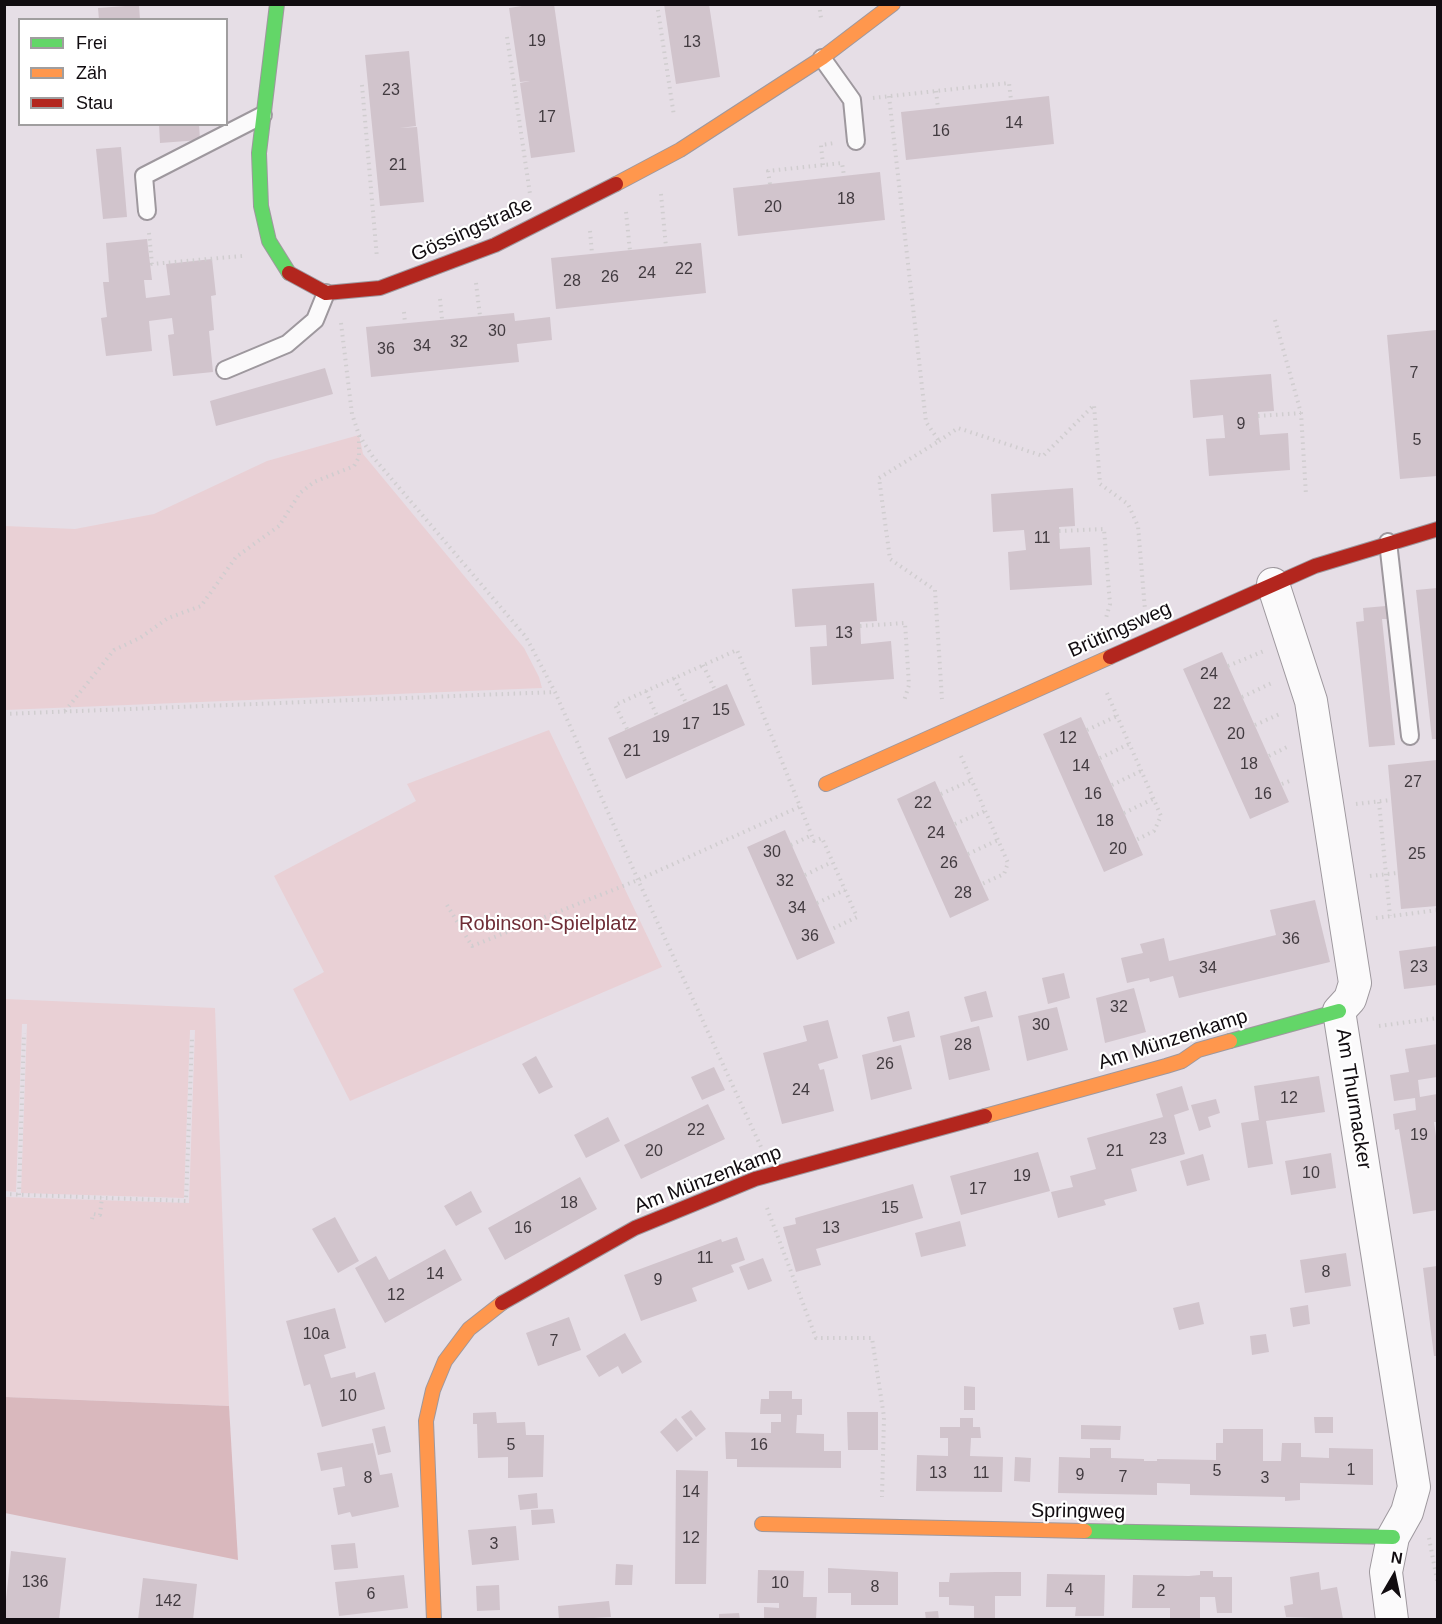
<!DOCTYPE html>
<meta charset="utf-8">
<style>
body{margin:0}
#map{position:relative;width:1442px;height:1624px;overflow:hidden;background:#e6dee6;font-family:Arial,sans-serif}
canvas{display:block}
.frame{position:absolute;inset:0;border:6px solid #110c10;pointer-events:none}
.legend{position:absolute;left:18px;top:18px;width:210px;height:108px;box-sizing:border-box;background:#fff;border:2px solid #a09e9f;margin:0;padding:8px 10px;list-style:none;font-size:18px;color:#110c10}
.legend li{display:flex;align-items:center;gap:12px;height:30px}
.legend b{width:30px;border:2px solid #a09e9f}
.north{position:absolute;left:1364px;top:1546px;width:60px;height:60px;-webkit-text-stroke:4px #fff;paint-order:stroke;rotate:9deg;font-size:16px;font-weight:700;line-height:24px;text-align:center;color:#110c10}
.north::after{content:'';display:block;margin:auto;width:21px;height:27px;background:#110c10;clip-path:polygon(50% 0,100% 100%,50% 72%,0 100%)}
</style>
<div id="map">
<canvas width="1442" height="1624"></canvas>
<div class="frame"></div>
<ul class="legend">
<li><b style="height:8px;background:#63d668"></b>Frei</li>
<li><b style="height:8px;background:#ff974d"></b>Zäh</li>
<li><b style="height:8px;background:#b3261e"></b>Stau</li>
</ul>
<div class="north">N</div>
</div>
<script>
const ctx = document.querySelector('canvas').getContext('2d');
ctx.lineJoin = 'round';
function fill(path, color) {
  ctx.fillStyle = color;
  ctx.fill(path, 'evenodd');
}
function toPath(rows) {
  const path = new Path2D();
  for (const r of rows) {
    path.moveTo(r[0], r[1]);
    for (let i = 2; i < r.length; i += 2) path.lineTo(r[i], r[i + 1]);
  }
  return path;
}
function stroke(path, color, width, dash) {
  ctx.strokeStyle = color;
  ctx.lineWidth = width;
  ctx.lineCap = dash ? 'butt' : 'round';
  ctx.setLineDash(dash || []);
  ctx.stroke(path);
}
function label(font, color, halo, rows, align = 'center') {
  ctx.font = font + ' Arial,sans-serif';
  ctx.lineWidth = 4.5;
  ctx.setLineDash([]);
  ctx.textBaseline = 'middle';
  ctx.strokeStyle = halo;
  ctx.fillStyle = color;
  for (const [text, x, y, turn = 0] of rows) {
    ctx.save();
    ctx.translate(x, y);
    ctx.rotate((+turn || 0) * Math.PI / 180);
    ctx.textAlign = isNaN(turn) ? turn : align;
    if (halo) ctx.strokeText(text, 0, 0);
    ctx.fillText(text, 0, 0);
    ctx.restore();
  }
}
fill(toPath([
 [359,435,363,454,524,648,539,677,542,688,5,710,5,526,75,529,154,514,267,461],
 [549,730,662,967,350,1101,293,989,324,972,274,876,416,801,407,784],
 [5,999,215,1008,229,1406,5,1397,5,1197,189,1203,195,1030,190,1030,184,1198,21,1193,27,1024,22,1024,16,1192,5,1191]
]), '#e9d0d5');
fill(toPath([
 [5,1397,229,1406,238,1560,5,1513]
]), '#d9b8bd');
fill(toPath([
 [535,4,554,4,575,152,531,158,520,83,530,81,520,82,509,8],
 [664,4,709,4,720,77,676,84],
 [139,5,140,20,99,20,98,8],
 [409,51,416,126,400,128,417,127,424,202,380,206,365,55],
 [1049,96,1054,144,906,160,901,112],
 [159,124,199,124,200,140,160,143],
 [121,147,127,217,103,219,96,149],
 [880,172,885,220,738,236,733,188],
 [147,239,152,280,144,280,146,298,170,295,166,264,212,259,216,295,211,296,214,330,209,331,213,372,173,376,168,335,174,334,172,318,149,321,152,351,106,356,101,318,107,317,103,282,109,282,106,243],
 [701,243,706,293,556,309,551,258],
 [514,313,515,321,550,317,552,340,517,344,519,362,371,377,366,327],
 [1436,330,1437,476,1400,479,1387,335],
 [325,368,333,394,216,426,210,401],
 [1271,374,1274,411,1258,412,1260,435,1288,433,1290,470,1209,476,1206,439,1225,438,1223,415,1193,418,1190,380],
 [1073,488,1075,526,1059,527,1060,549,1090,547,1092,585,1010,590,1008,552,1026,550,1024,530,993,532,991,494],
 [874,583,877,621,860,622,861,644,891,641,894,679,812,685,810,647,827,646,826,625,795,627,792,589],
 [1437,588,1437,739,1432,739,1416,590],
 [1386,606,1387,619,1382,619,1395,745,1369,747,1356,622,1364,621,1363,608],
 [1222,652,1289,802,1250,819,1183,669],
 [727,684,745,725,626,779,608,738],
 [1081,717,1143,855,1104,872,1043,734],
 [1437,760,1437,906,1401,909,1388,765],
 [935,781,989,900,950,918,897,799],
 [785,830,835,943,797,960,747,847],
 [1315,900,1330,962,1179,998,1173,976,1150,982,1149,978,1127,983,1121,958,1143,953,1140,944,1164,938,1169,961,1276,935,1270,910],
 [1437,946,1437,985,1404,989,1399,951],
 [1064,973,1070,998,1048,1004,1042,978],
 [1134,988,1146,1032,1105,1043,1096,998],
 [986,991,993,1017,971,1022,964,997],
 [1057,1007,1068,1050,1027,1061,1018,1016],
 [909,1011,915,1037,893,1042,887,1017],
 [828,1020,838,1058,818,1064,820,1070,824,1069,834,1111,782,1124,763,1053,807,1041,803,1026],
 [979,1026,990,1070,949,1080,940,1036],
 [1437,1044,1437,1077,1418,1080,1420,1097,1437,1094,1437,1122,1434,1122,1437,1143,1437,1210,1413,1214,1399,1129,1395,1130,1393,1114,1416,1110,1415,1098,1394,1101,1390,1075,1409,1072,1405,1049],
 [901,1045,912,1089,871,1100,862,1055],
 [536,1056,553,1087,539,1094,522,1064],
 [714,1067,725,1090,702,1100,691,1077],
 [1319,1076,1325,1112,1266,1121,1273,1164,1248,1168,1241,1123,1259,1120,1254,1086],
 [1182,1086,1189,1110,1174,1115,1185,1154,1131,1169,1137,1191,1104,1200,1106,1205,1058,1218,1051,1192,1073,1187,1070,1176,1096,1169,1087,1138,1163,1117,1156,1094],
 [1216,1099,1220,1113,1208,1117,1211,1127,1199,1131,1191,1105],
 [708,1104,725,1139,641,1179,624,1145],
 [608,1117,620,1141,586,1158,574,1135],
 [1038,1152,1050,1191,961,1215,950,1176],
 [1331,1153,1336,1188,1291,1195,1285,1161],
 [1203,1154,1210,1180,1187,1186,1180,1161],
 [580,1177,597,1209,505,1260,488,1228],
 [913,1184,923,1218,816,1249,821,1265,796,1272,783,1227,796,1224,795,1218],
 [471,1191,482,1212,456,1226,444,1206],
 [335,1217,359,1261,338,1273,312,1229],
 [960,1221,966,1246,921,1257,915,1233],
 [737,1237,745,1260,731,1265,734,1272,692,1288,697,1301,641,1321,624,1275,721,1239,722,1242],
 [445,1249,462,1280,385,1323,355,1268,376,1256,389,1280],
 [1346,1253,1351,1286,1305,1293,1300,1260],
 [763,1258,772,1281,748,1290,739,1267],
 [1437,1266,1437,1356,1434,1356,1423,1268],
 [1199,1302,1204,1324,1179,1330,1173,1308],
 [1308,1305,1310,1324,1293,1327,1290,1308],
 [335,1308,346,1348,324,1355,331,1378,355,1372,356,1378,375,1372,385,1409,322,1427,310,1384,304,1386,286,1321],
 [569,1317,581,1350,538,1366,526,1333],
 [625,1333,642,1362,622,1374,618,1366,599,1377,586,1356],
 [1266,1334,1269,1352,1252,1355,1250,1336],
 [964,1386,975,1387,975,1410,964,1410],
 [769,1391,792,1391,792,1399,802,1399,802,1415,797,1415,796,1433,824,1434,824,1451,841,1451,841,1468,737,1467,737,1459,726,1459,725,1432,771,1433,771,1422,781,1422,781,1414,760,1414,761,1399,769,1399],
 [691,1410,706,1429,696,1437,681,1417],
 [496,1412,497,1423,525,1422,526,1435,544,1435,543,1477,508,1478,508,1457,478,1458,477,1424,473,1424,473,1413],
 [847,1412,878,1412,878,1450,848,1450],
 [1314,1417,1333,1417,1333,1433,1315,1433],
 [676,1418,693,1439,677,1452,660,1432],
 [960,1418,973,1418,973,1427,980,1427,981,1438,971,1438,970,1456,1003,1457,1002,1492,916,1491,917,1455,948,1456,948,1438,940,1438,940,1427,960,1427],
 [1081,1425,1121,1426,1120,1440,1081,1439],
 [385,1426,391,1452,378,1455,372,1429],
 [1223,1429,1263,1429,1263,1461,1281,1461,1282,1443,1301,1443,1301,1457,1329,1458,1329,1448,1373,1449,1373,1485,1300,1483,1300,1500,1285,1501,1285,1497,1190,1495,1190,1484,1157,1483,1157,1495,1058,1493,1059,1457,1090,1458,1090,1448,1111,1448,1111,1458,1144,1459,1144,1461,1157,1461,1157,1459,1216,1460,1216,1443,1223,1443],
 [373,1443,380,1475,392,1473,399,1507,352,1517,350,1512,338,1515,333,1488,345,1486,342,1467,321,1471,317,1453],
 [1015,1457,1031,1458,1030,1482,1014,1481],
 [676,1470,708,1471,706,1584,675,1584],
 [537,1493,538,1508,520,1510,518,1495],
 [553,1509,555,1523,532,1525,531,1510],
 [516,1526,519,1560,472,1565,468,1530],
 [355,1543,358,1568,334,1570,331,1545],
 [11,1551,66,1558,59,1620,4,1620],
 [616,1564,633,1565,632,1585,615,1585],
 [828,1568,898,1572,898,1605,851,1605,851,1593,828,1593],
 [758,1570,804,1571,803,1597,817,1597,816,1620,764,1620,764,1607,779,1608,779,1603,757,1603],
 [1200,1571,1213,1571,1213,1577,1232,1577,1232,1613,1217,1613,1215,1597,1200,1597,1200,1620,1170,1620,1170,1608,1132,1608,1133,1575,1189,1576,1200,1575],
 [996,1572,1021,1572,1021,1596,995,1596,995,1620,974,1620,974,1606,949,1605,949,1597,939,1597,939,1582,949,1582,950,1573],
 [1319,1572,1321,1590,1337,1587,1343,1619,1286,1617,1284,1606,1293,1604,1290,1577],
 [1047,1574,1105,1575,1104,1616,1075,1616,1076,1607,1046,1607],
 [404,1575,408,1608,339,1616,335,1582],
 [143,1578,197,1584,193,1620,138,1620],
 [499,1585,500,1610,477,1611,476,1586],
 [609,1601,611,1617,559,1620,558,1606],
 [938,1611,939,1620,926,1620,925,1612],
 [739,1613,740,1620,719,1620,719,1614]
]), '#d1c4cc');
const lane = toPath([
 [822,58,852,100,856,141],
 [147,211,144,176,263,115],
 [225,370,287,344,315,320,326,293],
 [1388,542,1410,736]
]);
const street = toPath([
 [1273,584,1311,701,1355,983,1350,999,1339,1011,1414,1487,1407,1512,1393,1537,1386,1572,1392,1620]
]);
const fast = toPath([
 [277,4,259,153,261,206,269,241,289,273],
 [1230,1041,1339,1011],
 [1085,1531,1393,1537]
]);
const slow = toPath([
 [616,184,680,150,822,58,893,4],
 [826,784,1110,657],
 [985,1116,1166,1066,1182,1061,1198,1050,1230,1041],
 [762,1524,1085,1531],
 [434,1620,426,1421,433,1390,445,1361,469,1329,502,1303]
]);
const jam = toPath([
 [289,273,326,293,380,288,495,245,616,184],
 [1110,657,1315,566,1438,529],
 [502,1303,635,1228,755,1179,985,1116]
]);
stroke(lane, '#9e989e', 20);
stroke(street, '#9e989e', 34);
stroke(fast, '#9e989e', 16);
stroke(slow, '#9e989e', 16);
stroke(jam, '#9e989e', 16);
stroke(toPath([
 [657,4,674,116],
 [819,4,821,18],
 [507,37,530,194],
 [362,85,377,258],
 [936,91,938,108],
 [889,96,926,422,939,441,879,478,890,559,935,590,942,699],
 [873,98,1009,83,1011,100],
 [823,165,821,145,835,143],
 [770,184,768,171,842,163,844,176],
 [661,194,666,247],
 [626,212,630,251],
 [590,231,592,254],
 [149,233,152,264,242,256],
 [476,283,480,316],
 [440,299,442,319],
 [404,312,405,323],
 [1275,320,1301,413,1306,495],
 [341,323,352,414,359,435,373,457,526,637,555,692,638,880,761,1147],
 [1258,416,1301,413],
 [939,441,958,428,1043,456,1094,405,1100,484,1128,504,1138,526,1145,610],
 [1059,531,1104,529,1110,604,1106,618],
 [860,626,905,623,909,685,904,701],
 [703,665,715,690],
 [1228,666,1264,651],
 [674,678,686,703],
 [646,691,657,716],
 [1107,693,1161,816,1154,831,1136,840],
 [1242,697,1274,682],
 [65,711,114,650,140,638,168,618,201,606,236,557,279,526,300,493,314,482,354,466,359,457,359,436],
 [4,714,555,692],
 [1255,725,1282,713],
 [627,729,615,705,737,650,814,841,822,838,857,917,830,930],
 [1087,730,1117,716],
 [961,756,1008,863,1004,874,982,884],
 [1269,756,1287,747],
 [1100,758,1129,744],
 [1282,784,1292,780],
 [1112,785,1141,771],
 [941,794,972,780],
 [1379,802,1390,916],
 [1356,804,1391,800],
 [1124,813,1153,799],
 [955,824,985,811],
 [791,845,812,835],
 [968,854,998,840],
 [805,875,832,862],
 [1370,876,1397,873],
 [817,903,845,890],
 [447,905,472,946,638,880,799,807],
 [1376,918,1438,910],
 [1379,1026,1438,1018],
 [4,1194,186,1201,192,1038],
 [19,1195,24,1033],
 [767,1208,816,1338,872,1338,884,1417,882,1497],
 [92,1219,93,1214,100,1215,102,1197],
 [1429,1538,1438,1585]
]), '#d0cdcf', 4, [1.5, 4.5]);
stroke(lane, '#fbfafb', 16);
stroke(street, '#fbfafb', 32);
stroke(fast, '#63d668', 14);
stroke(slow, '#ff974d', 14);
stroke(jam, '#b3261e', 14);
label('16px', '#423b40', null, [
 ["19",537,42],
 ["13",692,43],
 ["23",391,91],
 ["17",547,118],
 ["14",1014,124],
 ["16",941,132],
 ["21",398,166],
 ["18",846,200],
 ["20",773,208],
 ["22",684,270],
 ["24",647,274],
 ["26",610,278],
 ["28",572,282],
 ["30",497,332],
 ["32",459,343],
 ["34",422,347],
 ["36",386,350],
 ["7",1414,374],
 ["9",1241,425],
 ["5",1417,441],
 ["11",1042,539],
 ["13",844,634],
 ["24",1209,675],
 ["22",1222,705],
 ["15",721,711],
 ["17",691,725],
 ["20",1236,735],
 ["19",661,738],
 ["12",1068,739],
 ["21",632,752],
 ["18",1249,765],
 ["14",1081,767],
 ["27",1413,783],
 ["16",1093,795],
 ["16",1263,795],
 ["22",923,804],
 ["18",1105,822],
 ["24",936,834],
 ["20",1118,850],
 ["30",772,853],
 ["25",1417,855],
 ["26",949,864],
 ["32",785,882],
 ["28",963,894],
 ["34",797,909],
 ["36",810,937],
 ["36",1291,940],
 ["23",1419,968],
 ["34",1208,969],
 ["32",1119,1008],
 ["30",1041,1026],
 ["28",963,1046],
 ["26",885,1065],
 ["24",801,1091],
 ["12",1289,1099],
 ["22",696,1131],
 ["19",1419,1136],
 ["23",1158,1140],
 ["20",654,1152],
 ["21",1115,1152],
 ["10",1311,1174],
 ["19",1022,1177],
 ["17",978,1190],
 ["18",569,1204],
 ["15",890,1209],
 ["16",523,1229],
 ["13",831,1229],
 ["11",705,1259],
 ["8",1326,1273],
 ["14",435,1275],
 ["9",658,1281],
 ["12",396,1296],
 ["10a",316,1335],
 ["7",554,1342],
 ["10",348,1397],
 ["5",511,1446],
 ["16",759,1446],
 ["1",1351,1471],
 ["5",1217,1472],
 ["13",938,1474],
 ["11",981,1474],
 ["9",1080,1476],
 ["7",1123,1478],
 ["8",368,1479],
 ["3",1265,1479],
 ["14",691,1493],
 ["12",691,1539],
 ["3",494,1545],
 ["136",35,1583],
 ["10",780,1584],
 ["8",875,1588],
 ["4",1069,1591],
 ["2",1161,1592],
 ["6",371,1595],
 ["142",168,1602]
]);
label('20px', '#110c10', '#fff', [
 ["Gössingstraße",472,230,-24],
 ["Brütingsweg",1120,630,-24],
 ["Am Münzenkamp",1173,1040,-18],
 ["Am Thurmacker",1353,1099,81],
 ["Am Münzenkamp",708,1180,-21],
 ["Springweg",1078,1512,1]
]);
label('20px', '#6f2d36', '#fff', [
 ["Robinson-Spielplatz",548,924]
]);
</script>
